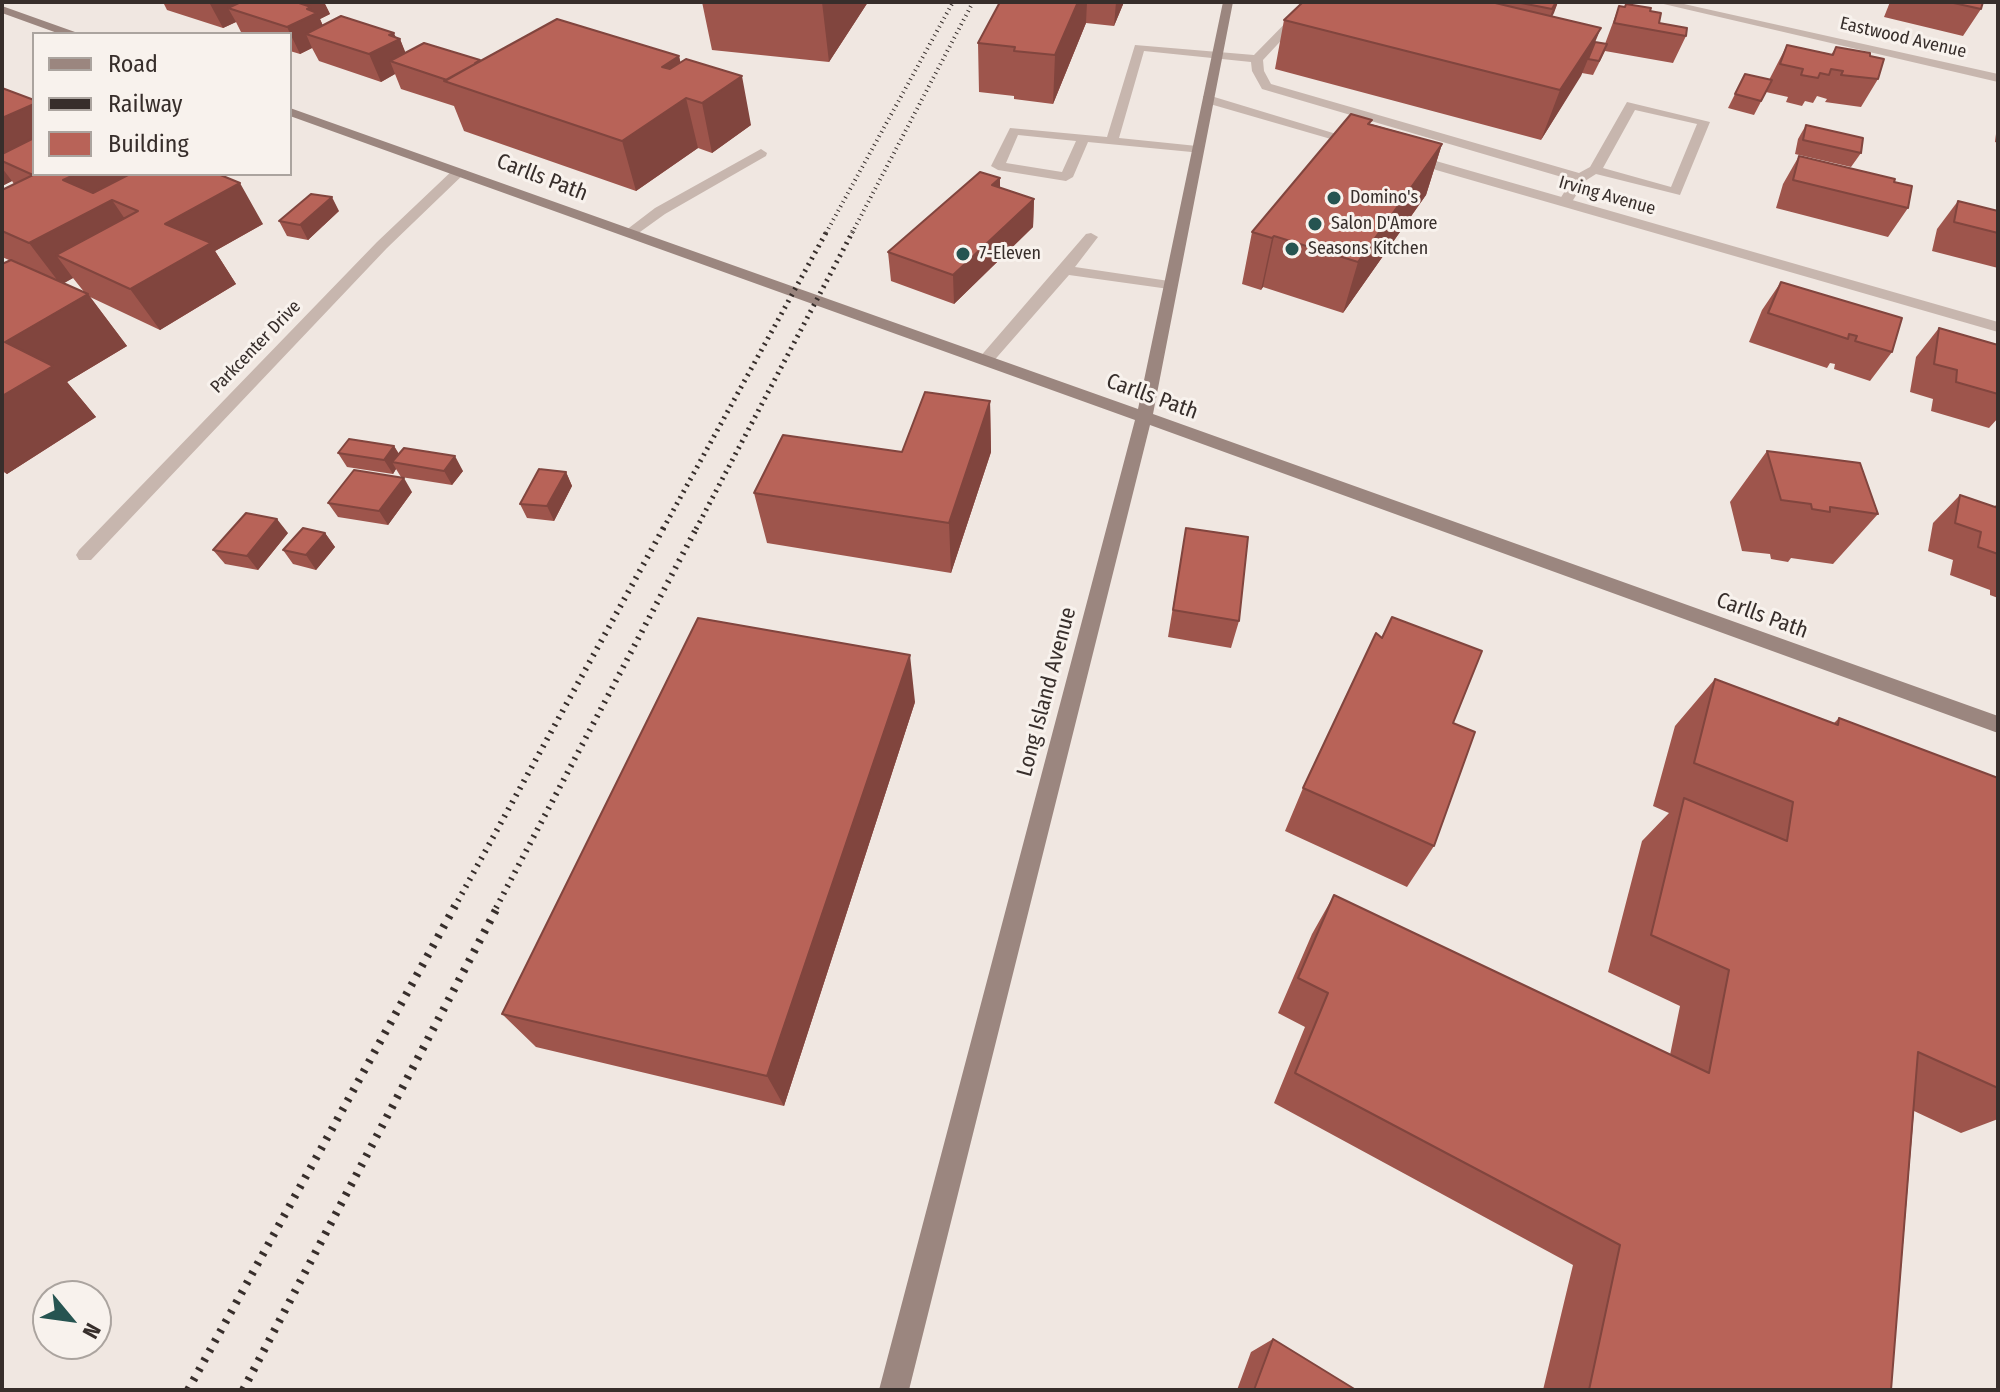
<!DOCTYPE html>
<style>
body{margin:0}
#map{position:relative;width:2000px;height:1392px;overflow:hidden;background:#f0e7e1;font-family:"Fira Sans Condensed",sans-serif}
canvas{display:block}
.frame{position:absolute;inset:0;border:4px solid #372e2b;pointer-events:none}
.legend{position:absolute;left:32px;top:32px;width:260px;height:144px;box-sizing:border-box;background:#f8f2ed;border:2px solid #aba49f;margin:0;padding:10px 14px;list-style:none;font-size:24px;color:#372e2b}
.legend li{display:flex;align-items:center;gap:16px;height:40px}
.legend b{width:40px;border:2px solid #aba49f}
.north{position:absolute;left:32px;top:1280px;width:80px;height:80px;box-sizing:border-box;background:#f8f2ed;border:2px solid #aba49f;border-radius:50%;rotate:119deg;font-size:22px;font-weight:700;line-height:32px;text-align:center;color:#372e2b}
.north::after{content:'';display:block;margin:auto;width:28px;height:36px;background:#265451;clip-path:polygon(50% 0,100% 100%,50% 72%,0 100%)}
</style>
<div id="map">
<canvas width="2000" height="1392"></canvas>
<div class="frame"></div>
<ul class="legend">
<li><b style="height:10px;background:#9b867f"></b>Road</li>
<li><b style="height:10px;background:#372e2b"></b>Railway</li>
<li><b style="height:22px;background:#b86358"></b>Building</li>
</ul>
<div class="north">N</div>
</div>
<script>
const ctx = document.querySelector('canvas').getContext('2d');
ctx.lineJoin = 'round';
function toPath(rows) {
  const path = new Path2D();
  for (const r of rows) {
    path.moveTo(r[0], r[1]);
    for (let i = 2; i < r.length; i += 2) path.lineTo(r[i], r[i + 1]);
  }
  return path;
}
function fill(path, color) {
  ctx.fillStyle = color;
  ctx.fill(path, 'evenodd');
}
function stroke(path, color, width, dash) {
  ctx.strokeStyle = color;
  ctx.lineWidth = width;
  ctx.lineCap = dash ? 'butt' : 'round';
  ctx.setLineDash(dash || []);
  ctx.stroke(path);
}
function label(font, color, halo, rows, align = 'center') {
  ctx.font = font + ' "Fira Sans Condensed",sans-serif';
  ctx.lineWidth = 6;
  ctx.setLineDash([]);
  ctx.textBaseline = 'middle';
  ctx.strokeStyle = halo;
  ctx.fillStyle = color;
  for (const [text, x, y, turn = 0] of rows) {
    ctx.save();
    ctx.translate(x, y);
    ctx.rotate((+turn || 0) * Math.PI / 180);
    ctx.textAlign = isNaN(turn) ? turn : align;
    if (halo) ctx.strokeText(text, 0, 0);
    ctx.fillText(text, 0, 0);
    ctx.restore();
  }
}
fill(toPath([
 [1306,2,1317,2,1263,60,1264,71,1271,84,1579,173,1590,167,1627,102,1710,122,1680,195,1596,174,1585,181,1570,205,1565,206,1558,202,1572,180,1262,89,1252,71,1251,62,1144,51,1119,138,1197,146,1203,150,1202,153,1088,142,1073,177,1066,181,998,170,991,166,1010,128,1107,137,1135,45,1254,55,1306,2],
 [1635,110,1697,124,1671,187,1603,168,1635,110],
 [1018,135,1076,141,1062,172,1006,163,1018,135],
 [761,149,767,153,766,156,665,214,633,237,621,234,655,208,761,149],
 [1091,233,1098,237,1075,267,1169,281,1176,285,1169,289,1069,275,991,364,979,364,979,358,1086,234,1091,233]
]), '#c7b6ae');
fill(toPath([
 [1655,2,1675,2,1998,74,1998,82,1655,2],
 [1203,96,1211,96,1366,143,1355,146,1203,102,1203,96],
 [1405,155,1415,155,1998,322,1998,332,1405,161,1405,155],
 [455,168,467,171,387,248,91,560,79,560,76,555,79,550,377,242,455,168]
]), '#c7b6ae');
fill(toPath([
 [1223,2,1233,2,1153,414,1998,716,1998,733,1150,425,909,1390,879,1390,1135,420,290,116,290,108,1138,409,1223,2],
 [2,6,75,32,77,34,60,34,2,13,2,6]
]), '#9b867f');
stroke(toPath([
 [826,233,953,2],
 [852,233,973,2]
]), '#372e2b', 4, [1, 4]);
stroke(toPath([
 [663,529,827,231],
 [696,529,853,231]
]), '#372e2b', 5, [2, 5]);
stroke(toPath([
 [454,908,664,527],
 [496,908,697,527]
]), '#372e2b', 6, [2, 6]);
stroke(toPath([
 [188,1390,455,906],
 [243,1390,498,906]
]), '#372e2b', 8, [3, 8]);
fill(toPath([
 [163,2,324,2,330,14,320,19,323,26,400,39,405,53,480,60,480,61,679,56,680,62,751,125,712,153,698,148,636,191,464,131,454,106,401,89,395,74,381,82,319,61,312,48,300,54,290,51,290,34,242,34,236,22,223,28,167,10],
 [702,2,868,2,829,62,712,50],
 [1000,2,1124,2,1114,26,1086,23,1053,104,1014,99,1014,96,979,92,978,43],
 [1501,2,1558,2,1552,16,1595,42,1605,44,1619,6,1625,7,1626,4,1650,11,1659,23,1686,36,1673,63,1605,51,1593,75,1582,73,1541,140,1275,69,1284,20,1500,4],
 [1890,2,1983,2,1981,9,1963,36,1884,17],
 [1787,45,1831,55,1836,47,1870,56,1878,79,1861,107,1825,102,1827,99,1817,96,1813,103,1805,101,1802,106,1786,102,1788,97,1766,92,1754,115,1728,108,1745,74,1769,80],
 [2,88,34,174,263,224,215,251,236,284,160,330,90,297,127,346,67,382,96,417,7,474,2,471,2,264,9,260,2,257,2,190,14,184,12,181,2,186],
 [73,278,85,293,63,283],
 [1371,124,1442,144,1426,195,1343,313,1263,287,1261,290,1242,284,1252,232],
 [1806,125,1861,153,1851,167,1795,154,1798,139],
 [1997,126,1998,126,1998,143,1995,142],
 [1799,156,1894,182,1908,208,1888,237,1776,208,1783,184],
 [1034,199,1033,227,954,304,891,281,888,252],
 [1958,201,1998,211,1998,268,1932,251,1937,229],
 [339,211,308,240,287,236,279,221],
 [1781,282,1892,352,1870,381,1834,369,1835,364,1830,363,1827,368,1749,342,1762,310],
 [1939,328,1998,345,1998,418,1989,428,1931,411,1933,399,1910,392,1916,357],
 [990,401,991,452,951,573,767,543,754,493,902,452],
 [394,446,399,454,463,471,452,485,401,477,396,469,393,474,347,467,338,453],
 [1767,451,1878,514,1833,564,1791,558,1788,562,1771,559,1770,554,1742,551,1730,502],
 [566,472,572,486,554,521,527,518,520,504],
 [412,492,388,525,338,517,328,503],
 [1960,495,1994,507,1998,503,1998,598,1990,595,1990,590,1950,575,1953,560,1928,551,1933,523],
 [1186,528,1239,621,1231,648,1168,637],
 [288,533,258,570,225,564,213,550],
 [325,533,335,547,316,570,293,564,283,550],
 [1715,679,1833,724,1839,718,1998,778,1998,1119,1961,1133,1914,1111,1891,1390,1543,1390,1573,1265,1274,1103,1305,1027,1278,1013,1312,934,1334,895,1670,1055,1680,1006,1608,972,1642,841,1669,813,1653,806,1675,726],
 [915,702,784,1106,536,1047,502,1014],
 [1453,723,1434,846,1407,887,1285,831,1303,788],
 [1273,1339,1356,1390,1237,1390,1251,1352]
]), '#9e554c');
fill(toPath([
 [209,2,275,2,228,8,236,22,223,28],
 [291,2,324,2,330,14,320,19,329,40,306,34,312,48,300,54,287,27],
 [822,2,868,2,829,62],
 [1078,2,1087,2,1086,23,1053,104,1055,55],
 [1116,2,1124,2,1114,26],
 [1556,2,1558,2,1554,13,1542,36],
 [1601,28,1581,76,1541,140,1560,90],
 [394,33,397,40,400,39,411,66,390,61,395,74,381,82,369,54,389,35],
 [679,56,689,99,686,98,698,148,636,191,622,141,662,67],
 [742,76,751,125,712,153,702,103],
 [34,104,34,170,2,161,2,118],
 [1442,144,1426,195,1343,313,1358,262],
 [2,168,12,181,2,186],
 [76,174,148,174,112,200,140,241,56,255,73,278,61,285,29,243,63,180],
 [1000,178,1000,206,992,185],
 [240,183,263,224,215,251,236,284,160,330,130,289,165,224],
 [332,197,339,211,308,240,300,225],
 [1034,199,1033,227,954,304,953,275],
 [1274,236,1263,287,1261,290,1272,238],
 [88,294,127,346,67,382,96,417,7,474,2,469,2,396,5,342],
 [990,401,991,452,951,573,949,523],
 [394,446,403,461,392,462,396,469,393,474,384,460],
 [455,456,463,471,452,485,444,471],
 [566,472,572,486,554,521,547,506],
 [404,478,412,492,388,525,379,511],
 [277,519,288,533,258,570,247,556],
 [325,533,335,547,316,570,306,555],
 [910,655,915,702,784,1106,767,1076]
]), '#81453e');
const building = toPath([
 [241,2,296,2,311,7,307,9,317,13,287,27,228,8,241,2],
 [1000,2,1078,2,1055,55,1014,51,1015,47,978,43,1000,2],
 [1303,2,1491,2,1601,28,1560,90,1284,20,1303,2],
 [1516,2,1556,2,1552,9,1516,2],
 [1949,2,1983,2,1981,9,1949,2],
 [1626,4,1651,8,1650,11,1661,13,1659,23,1687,28,1686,36,1614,23,1619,6,1625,7,1626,4],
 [341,16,394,33,389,35,400,39,369,54,306,34,341,16],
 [557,19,679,56,662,67,670,69,686,59,742,76,702,103,686,98,622,141,444,81,557,19],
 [1595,42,1607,44,1599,61,1588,59,1595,42],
 [424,43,480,60,475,63,477,63,447,80,390,61,424,43],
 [1787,45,1833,55,1836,47,1870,53,1870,56,1884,59,1878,79,1841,75,1843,71,1831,69,1829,75,1820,73,1818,78,1801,75,1803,69,1780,64,1787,45],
 [1745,74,1772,80,1761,101,1735,94,1745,74],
 [2,88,34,100,34,104,2,118,2,88],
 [1351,114,1372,120,1368,124,1442,144,1358,262,1274,236,1272,238,1252,232,1351,114],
 [1806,125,1863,138,1861,153,1803,140,1806,125],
 [34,138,34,174,76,174,63,180,93,193,130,174,218,174,240,183,165,224,211,243,130,289,56,255,138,211,112,200,29,243,2,231,2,190,33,175,2,161,2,154,34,138],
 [1799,156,1895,179,1894,182,1912,186,1908,208,1793,180,1799,156],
 [980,172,1000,178,992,185,1034,199,953,275,888,252,980,172],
 [311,194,332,197,300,225,279,221,311,194],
 [1958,201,1998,211,1998,233,1954,222,1958,201],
 [11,260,88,294,5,342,53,366,2,396,2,264,11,260],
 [1781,282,1902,318,1892,352,1855,341,1857,336,1849,334,1848,339,1768,313,1781,282],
 [1939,328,1998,345,1998,394,1956,382,1957,370,1934,364,1939,328],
 [925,392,990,401,949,523,754,493,783,435,902,452,925,392],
 [349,439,394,446,384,460,338,453,349,439],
 [404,448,455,456,444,471,392,462,404,448],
 [1767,451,1860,463,1878,514,1830,507,1830,512,1812,509,1811,504,1781,500,1767,451],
 [539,469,566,472,547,506,520,504,539,469],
 [354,470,404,478,379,511,328,503,354,470],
 [1960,495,1998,508,1998,554,1978,547,1981,532,1955,523,1960,495],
 [246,513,277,519,247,556,213,550,246,513],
 [303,528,325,533,306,555,283,550,303,528],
 [1186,528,1248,537,1239,621,1173,610,1186,528],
 [1392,617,1482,651,1453,723,1475,732,1434,846,1303,788,1376,633,1382,638,1392,617],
 [698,618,910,655,767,1076,502,1014,698,618],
 [1715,679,1838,725,1839,718,1998,778,1998,1088,1918,1052,1891,1390,1589,1390,1620,1245,1295,1073,1328,993,1298,978,1334,895,1709,1073,1729,970,1651,935,1684,798,1787,841,1793,802,1694,763,1715,679],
 [1273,1339,1356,1390,1254,1390,1273,1339]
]);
fill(building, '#b86358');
stroke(building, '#81453e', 2);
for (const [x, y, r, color] of [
 [1334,198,8,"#265451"],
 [1315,224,8,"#265451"],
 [1292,249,8,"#265451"],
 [963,254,8,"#265451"]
]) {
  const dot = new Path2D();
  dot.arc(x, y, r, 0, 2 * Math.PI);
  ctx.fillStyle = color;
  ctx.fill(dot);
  stroke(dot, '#f8f2ed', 3);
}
label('18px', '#372e2b', '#f8f2ed', [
 ["Eastwood Avenue",1903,38,13],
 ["Irving Avenue",1607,196,16],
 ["Parkcenter Drive",256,347,-46]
]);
label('18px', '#372e2b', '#f8f2ed', [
 ["Domino's",1350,198],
 ["Salon D'Amore",1331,224],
 ["Seasons Kitchen",1308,249],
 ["7-Eleven",979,254]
], 'left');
label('22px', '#372e2b', '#f8f2ed', [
 ["Carlls Path",542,178,21],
 ["Carlls Path",1152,397,20],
 ["Carlls Path",1762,616,20],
 ["Long Island Avenue",1047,692,-75]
]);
</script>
